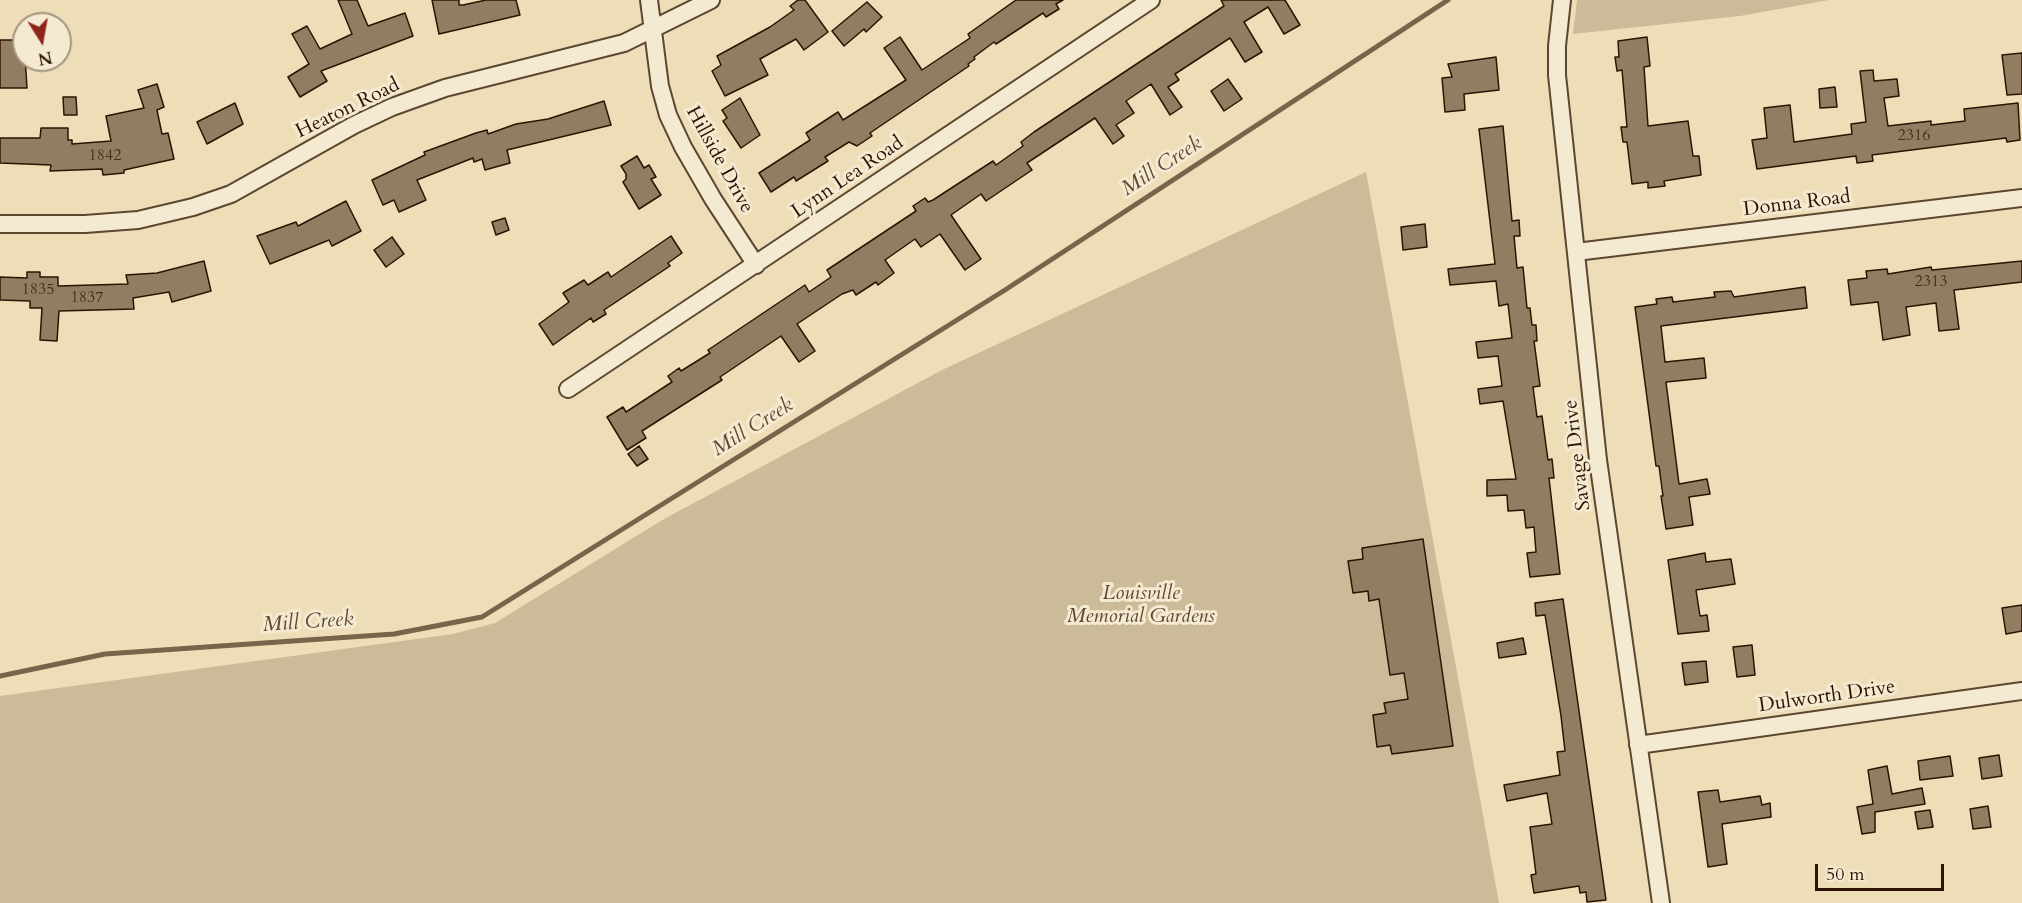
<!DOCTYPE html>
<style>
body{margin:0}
#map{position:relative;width:2022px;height:903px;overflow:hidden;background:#eddeb8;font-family:Cardo,serif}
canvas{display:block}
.north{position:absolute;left:12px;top:12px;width:60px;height:60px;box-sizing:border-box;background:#f3ead1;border:2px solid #a4947f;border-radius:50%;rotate:169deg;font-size:16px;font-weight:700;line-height:24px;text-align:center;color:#2d1303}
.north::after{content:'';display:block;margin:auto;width:21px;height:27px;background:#8f2418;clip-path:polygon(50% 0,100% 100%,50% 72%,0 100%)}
.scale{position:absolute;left:1815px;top:864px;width:129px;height:27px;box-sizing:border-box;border:3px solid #2d1303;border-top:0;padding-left:8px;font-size:18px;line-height:21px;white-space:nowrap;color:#2d1303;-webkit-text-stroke:4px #f3ead1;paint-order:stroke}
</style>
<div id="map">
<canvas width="2022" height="903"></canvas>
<div class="north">N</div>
<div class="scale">50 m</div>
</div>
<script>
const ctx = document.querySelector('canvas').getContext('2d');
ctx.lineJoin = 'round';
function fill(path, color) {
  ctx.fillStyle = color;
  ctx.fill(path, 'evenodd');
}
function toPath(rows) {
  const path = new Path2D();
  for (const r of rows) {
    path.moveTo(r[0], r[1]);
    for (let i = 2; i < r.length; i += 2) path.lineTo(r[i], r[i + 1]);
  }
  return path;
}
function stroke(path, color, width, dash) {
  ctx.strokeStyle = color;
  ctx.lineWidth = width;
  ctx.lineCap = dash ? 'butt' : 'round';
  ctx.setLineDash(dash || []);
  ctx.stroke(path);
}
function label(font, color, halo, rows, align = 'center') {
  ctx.font = font + ' Cardo,serif';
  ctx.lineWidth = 6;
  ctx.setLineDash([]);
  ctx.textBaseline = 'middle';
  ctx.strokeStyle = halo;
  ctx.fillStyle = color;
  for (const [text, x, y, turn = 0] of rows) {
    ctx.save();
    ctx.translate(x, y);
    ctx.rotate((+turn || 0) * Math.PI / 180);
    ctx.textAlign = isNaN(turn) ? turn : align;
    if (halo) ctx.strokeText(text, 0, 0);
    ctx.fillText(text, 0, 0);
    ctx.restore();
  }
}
fill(toPath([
 [1577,0,1829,0,1740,16,1573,34],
 [1366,172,1499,903,0,903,0,696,453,634,495,623,664,519,942,370]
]), '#cb9');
stroke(toPath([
 [0,676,105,654,394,634,482,617,1005,290,1448,0]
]), '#79634a', 5);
const building = toPath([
 [338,0,357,0,368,26,405,13,413,36,321,71,327,81,300,97,288,77,309,64,292,34,307,26,320,49,352,34,338,0],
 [432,0,459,0,459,5,463,5,486,0,516,0,520,15,439,34,432,0],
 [798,0,805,0,828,32,804,50,796,39,760,59,768,75,725,96,712,71,721,65,717,56,770,27,794,10,790,6,798,0],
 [1016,0,1063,0,1056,4,1059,9,1046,17,1043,13,996,44,994,42,974,57,975,59,968,64,969,66,870,133,872,136,857,146,849,142,825,157,828,161,796,181,794,177,771,192,759,173,810,140,806,133,838,112,843,120,906,80,884,48,900,37,922,70,970,38,968,34,1016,0],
 [1221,0,1285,0,1300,25,1284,34,1268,7,1244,22,1262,52,1245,62,1230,38,1175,74,1179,80,1168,87,1182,107,1170,115,1151,84,1126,101,1134,113,1116,125,1124,136,1113,144,1095,118,1027,163,1032,170,986,201,981,194,951,215,981,259,965,270,940,234,921,247,915,239,885,260,894,273,878,285,876,282,856,295,853,290,842,294,797,324,815,351,799,362,781,336,720,377,722,380,642,431,646,438,627,450,607,417,623,407,626,412,672,382,668,376,679,368,681,371,710,353,708,350,805,285,809,292,831,277,827,270,916,211,913,206,925,198,928,202,933,200,993,161,996,165,1023,146,1021,142,1034,132,1224,6,1221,0],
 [867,2,882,17,866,32,864,29,844,46,832,31,867,2],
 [1647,37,1650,66,1644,67,1648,126,1688,121,1693,156,1699,156,1701,175,1664,181,1665,186,1648,188,1648,182,1632,184,1627,142,1623,142,1621,127,1627,127,1622,70,1617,71,1615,57,1619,57,1618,41,1647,37],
 [0,40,24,40,27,88,0,88,0,40],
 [2022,53,2022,94,2007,95,2002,55,2022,53],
 [1496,57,1499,90,1464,94,1465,110,1445,112,1442,78,1452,77,1448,64,1496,57],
 [1873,70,1874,81,1897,79,1899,96,1884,98,1888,126,1931,121,1931,125,1965,121,1964,109,2018,103,2020,140,2007,142,2006,138,1872,155,1873,161,1857,163,1856,156,1757,169,1752,140,1767,138,1764,108,1790,105,1794,142,1852,134,1851,124,1866,122,1860,71,1873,70],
 [1228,79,1242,99,1224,111,1211,91,1228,79],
 [157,84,164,107,157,110,162,134,168,133,174,159,124,170,124,173,103,175,102,169,50,171,51,165,0,163,0,138,40,138,41,128,68,128,68,140,72,140,72,144,111,141,106,116,144,108,138,90,157,84],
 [1835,87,1837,107,1820,108,1819,89,1835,87],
 [63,97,76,97,77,115,64,115,63,97],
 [740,98,760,135,741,148,723,121,727,118,722,110,740,98],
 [604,101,611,125,507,150,510,163,485,170,482,159,474,162,473,158,417,180,426,200,399,212,394,200,383,205,372,180,425,155,424,152,476,133,487,130,488,134,516,124,548,119,604,101],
 [235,103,243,124,207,144,197,122,235,103],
 [1503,126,1512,221,1519,220,1520,236,1514,236,1517,268,1523,267,1527,308,1530,308,1532,325,1536,325,1537,341,1534,341,1540,386,1533,387,1537,417,1542,416,1548,460,1552,459,1554,478,1549,478,1560,574,1530,577,1527,553,1536,552,1534,527,1526,528,1524,510,1508,511,1507,495,1487,496,1487,480,1516,479,1503,401,1480,404,1478,389,1502,386,1498,356,1478,358,1476,342,1512,338,1508,304,1499,306,1496,281,1450,285,1448,269,1495,264,1479,129,1503,126],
 [637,156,644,168,649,165,656,177,651,179,661,195,639,209,623,182,626,179,626,174,621,166,637,156],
 [346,201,361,231,332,246,329,240,270,264,257,236,296,222,298,226,346,201],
 [505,218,509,230,496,235,492,222,505,218],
 [1425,224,1427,247,1403,250,1401,227,1425,224],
 [671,236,682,253,668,263,670,266,604,310,606,314,593,322,591,318,553,345,539,324,569,302,563,293,584,280,588,285,608,272,611,277,671,236],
 [392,237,404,254,386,267,374,250,392,237],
 [204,261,211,291,172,302,169,292,133,298,134,309,59,311,57,341,40,340,42,308,30,308,30,301,0,300,0,277,27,278,27,272,40,272,40,277,58,277,58,286,128,284,126,275,157,273,204,261],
 [2022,261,2022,282,1954,290,1959,329,1939,331,1936,303,1906,307,1910,335,1883,340,1878,302,1851,305,1848,280,1867,278,1866,271,1887,269,1888,274,1931,267,1932,270,2022,261],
 [1805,287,1807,308,1661,326,1665,362,1704,358,1706,378,1666,382,1679,484,1707,479,1710,494,1689,497,1693,525,1666,529,1661,496,1663,496,1659,466,1656,466,1635,307,1657,304,1656,299,1672,297,1673,302,1715,297,1714,292,1731,291,1734,297,1805,287],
 [639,446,648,459,637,466,628,454,639,446],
 [1423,539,1453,746,1392,754,1390,745,1377,747,1373,715,1386,713,1384,703,1408,699,1404,673,1390,675,1379,599,1369,601,1368,591,1353,593,1348,561,1363,559,1362,548,1423,539],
 [1705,553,1706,562,1731,559,1735,584,1696,590,1700,616,1707,615,1709,631,1678,634,1668,560,1705,553],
 [1563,599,1606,900,1587,902,1586,892,1580,893,1579,886,1534,893,1531,875,1536,874,1530,827,1552,824,1547,793,1507,801,1504,785,1560,775,1557,752,1565,751,1561,716,1545,615,1536,616,1535,603,1563,599],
 [2022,605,2022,631,2006,634,2002,608,2022,605],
 [1523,638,1526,654,1499,658,1497,643,1523,638],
 [1752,645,1755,675,1737,677,1733,647,1752,645],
 [1706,661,1708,682,1685,685,1682,663,1706,661],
 [1999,755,2002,776,1982,779,1979,758,1999,755],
 [1950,756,1953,776,1920,780,1918,761,1950,756],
 [1887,766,1892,794,1922,788,1925,804,1875,812,1875,832,1862,834,1857,807,1873,804,1868,770,1887,766],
 [1718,790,1720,802,1760,796,1762,805,1770,803,1771,817,1722,824,1727,864,1708,867,1698,792,1718,790],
 [1988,806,1991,827,1973,829,1970,809,1988,806],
 [1930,810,1933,827,1918,829,1915,812,1930,810]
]);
fill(building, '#917d61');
stroke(building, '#2d1303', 1.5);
const minor = toPath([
 [649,0,660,86,668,115,683,147,713,199,756,265],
 [1562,0,1557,46,1557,75,1598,460,1661,903],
 [0,224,85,224,138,220,193,207,231,194,354,125,392,107,445,88,624,43,711,0],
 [1576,252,2022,198],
 [568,389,1151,0],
 [1638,745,2022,691]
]);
stroke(minor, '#5d4630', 20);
stroke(minor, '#f3ead1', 16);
label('16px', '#462e1a', null, [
 ["2316",1914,136],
 ["1842",105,156],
 ["2313",1931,282],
 ["1835",38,290],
 ["1837",87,298]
]);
label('20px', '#2d1303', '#f3ead1', [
 ["Heaton Road",348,109,-26],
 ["Hillside Drive",719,160,61],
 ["Lynn Lea Road",848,178,-34],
 ["Donna Road",1797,204,-7],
 ["Savage Drive",1578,455,-97],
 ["Dulworth Drive",1827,697,-8]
]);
label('italic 20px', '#5d4530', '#f3ead1', [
 ["Louisville",1141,594],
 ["Memorial Gardens",1141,617]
]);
label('italic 21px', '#604933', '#f3ead1', [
 ["Mill Creek",1162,167,-33],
 ["Mill Creek",753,428,-32],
 ["Mill Creek",308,623,-4]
]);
</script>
